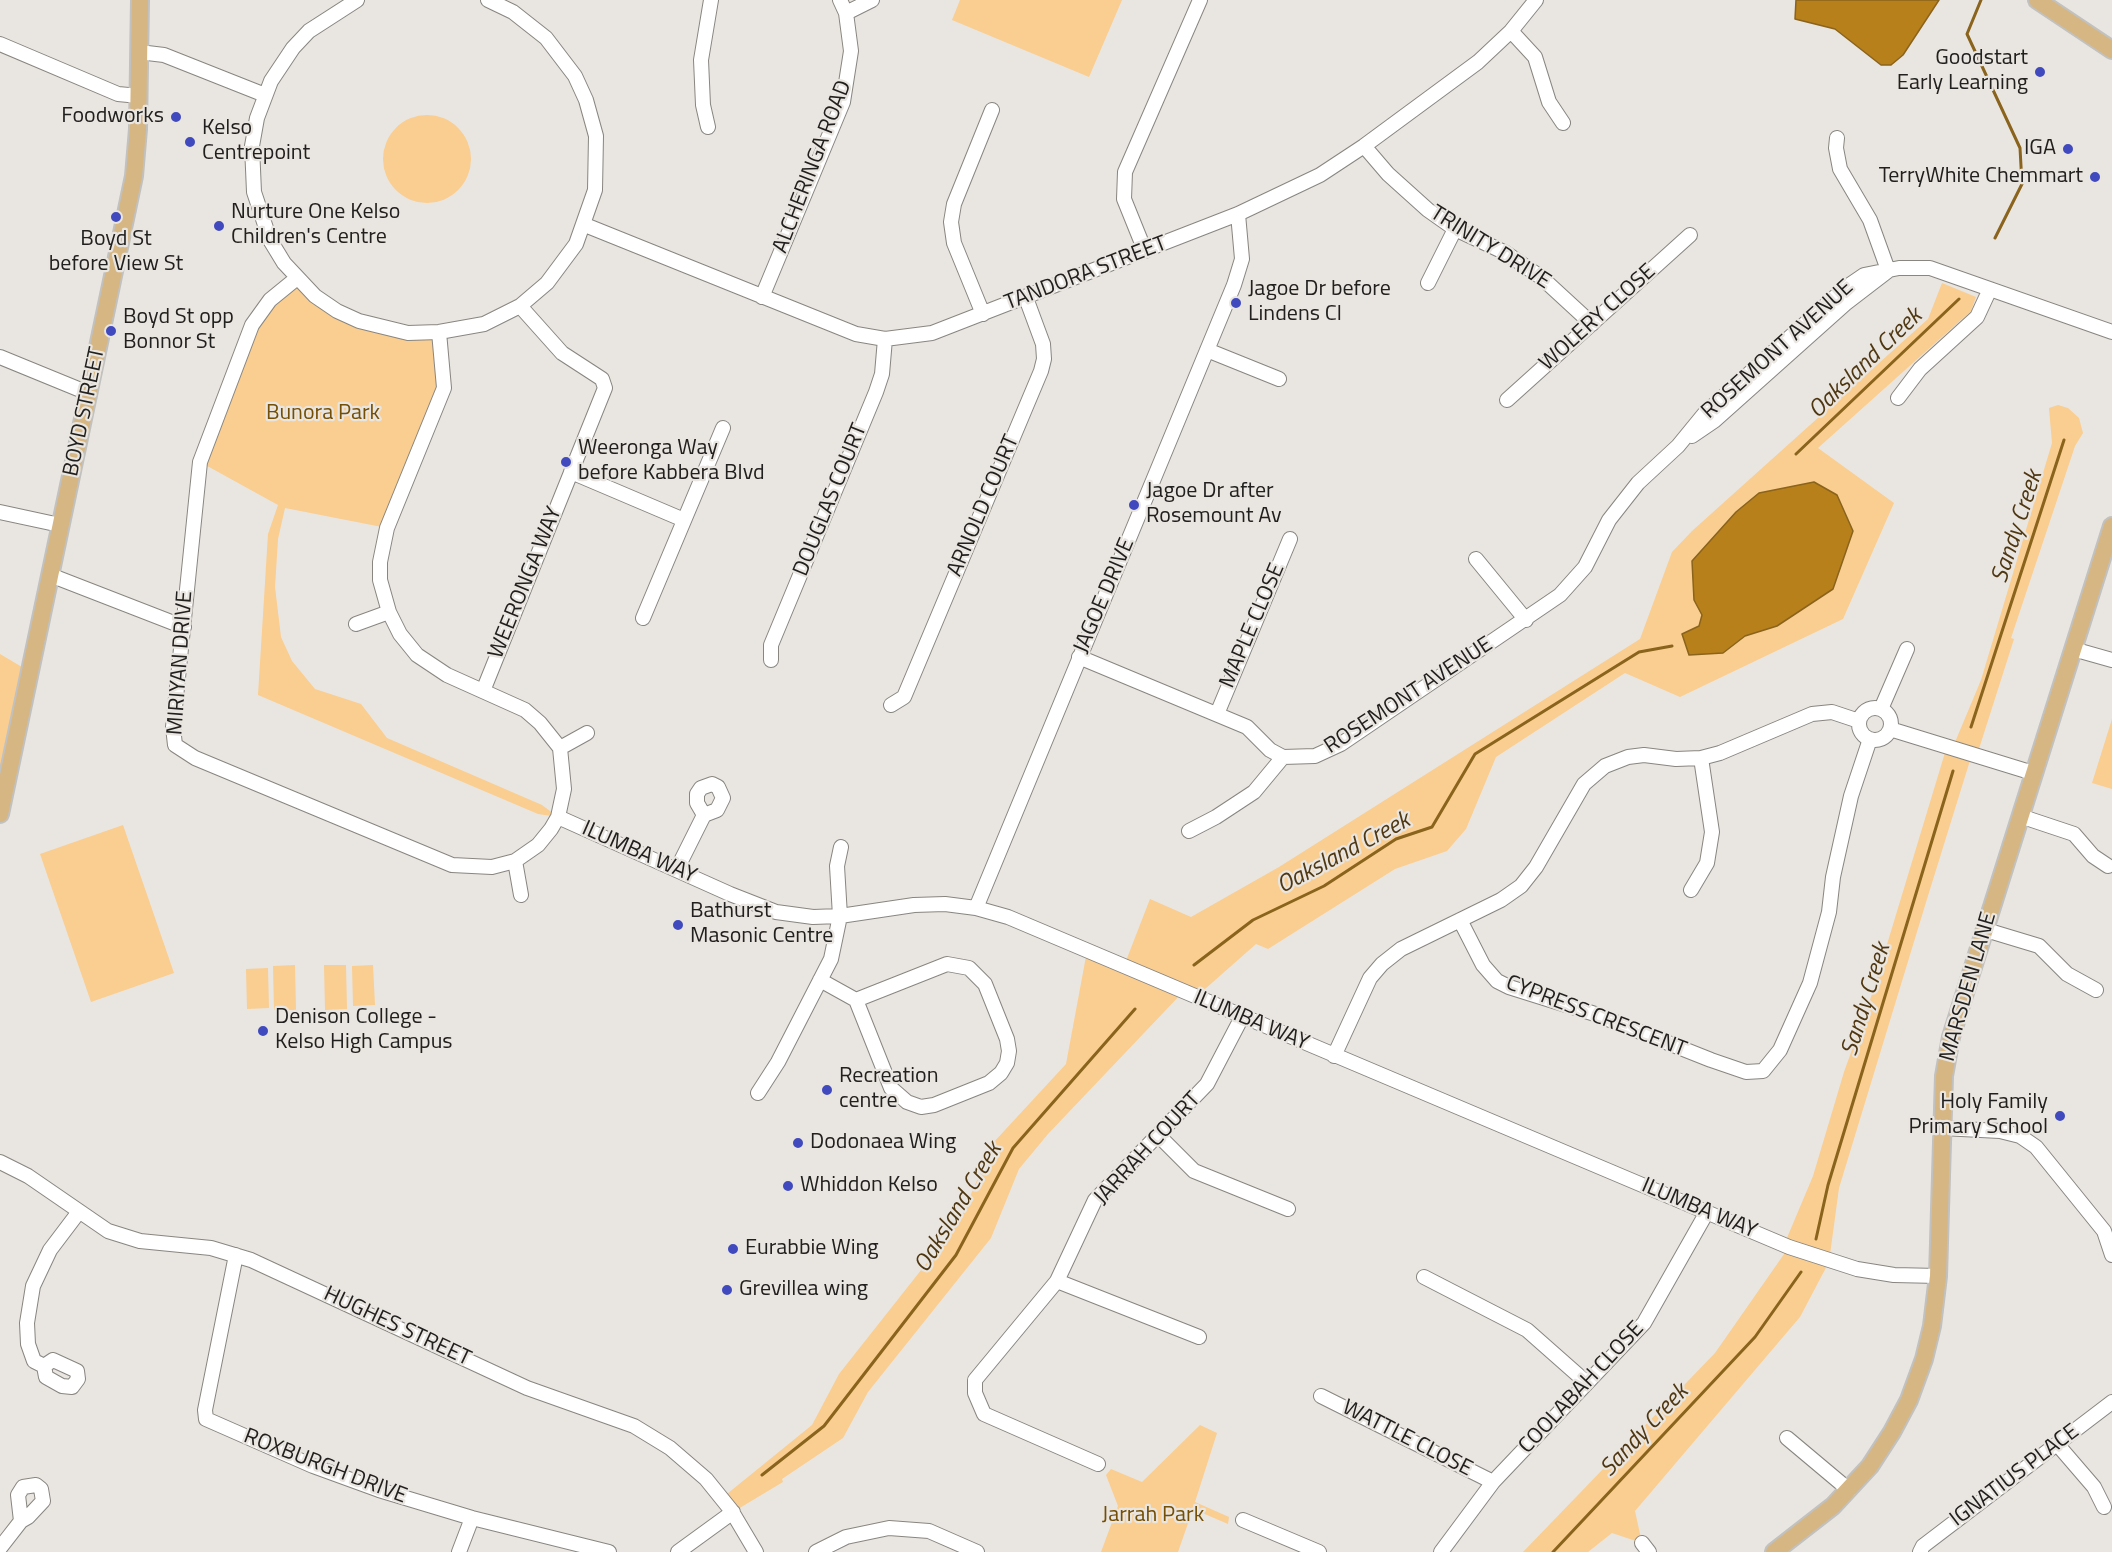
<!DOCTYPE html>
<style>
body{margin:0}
canvas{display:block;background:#e9e5e0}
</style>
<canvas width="2112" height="1552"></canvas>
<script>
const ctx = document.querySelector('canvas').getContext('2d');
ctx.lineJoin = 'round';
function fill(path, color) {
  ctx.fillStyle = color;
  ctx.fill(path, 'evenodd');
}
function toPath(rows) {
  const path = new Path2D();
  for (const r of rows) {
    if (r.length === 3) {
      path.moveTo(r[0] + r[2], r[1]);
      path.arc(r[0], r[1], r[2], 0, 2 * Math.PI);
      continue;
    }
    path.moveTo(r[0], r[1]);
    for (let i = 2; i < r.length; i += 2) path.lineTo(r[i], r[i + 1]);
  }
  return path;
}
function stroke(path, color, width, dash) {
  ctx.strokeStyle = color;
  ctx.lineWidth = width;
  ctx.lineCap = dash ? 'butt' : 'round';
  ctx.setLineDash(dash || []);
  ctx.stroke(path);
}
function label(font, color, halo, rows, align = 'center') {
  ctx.font = font + ' "Titillium Web",sans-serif';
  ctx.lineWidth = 4.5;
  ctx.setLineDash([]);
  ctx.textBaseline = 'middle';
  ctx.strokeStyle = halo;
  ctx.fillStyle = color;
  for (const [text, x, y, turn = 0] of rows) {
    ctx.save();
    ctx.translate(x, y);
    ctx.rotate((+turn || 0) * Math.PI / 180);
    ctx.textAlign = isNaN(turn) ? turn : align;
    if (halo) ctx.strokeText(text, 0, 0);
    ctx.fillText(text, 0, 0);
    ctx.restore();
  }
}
fill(toPath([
 [960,0,1122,0,1089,77,952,20],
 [427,159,44],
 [297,278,359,321,439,332,444,379,387,528,285,508,278,539,275,587,281,637,292,661,315,689,361,704,387,738,542,805,558,817,538,814,258,695,268,534,278,505,200,462,252,325],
 [1942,283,1976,297,1971,311,1818,448,1894,503,1843,619,1680,697,1625,673,1496,757,1466,829,1447,851,1395,869,1268,949,1256,944,1196,997,1183,992,1048,1134,1019,1169,991,1238,868,1392,843,1438,782,1479,783,1482,733,1512,722,1498,812,1425,839,1374,959,1222,993,1143,1066,1064,1087,951,1124,966,1150,899,1191,917,1279,867,1640,639,1672,552,1692,531,1928,319],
 [2058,405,2068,408,2079,418,2083,433,2075,446,2011,638,2014,639,1977,755,1972,754,1927,899,1839,1188,1829,1262,1800,1317,1635,1511,1642,1543,1612,1533,1588,1552,1523,1552,1715,1353,1789,1247,1784,1245,1813,1176,1844,1072,1872,994,1947,746,1953,747,1981,680,2052,443,2049,408],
 [0,654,27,670,0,814],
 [2112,719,2112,789,2092,783],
 [123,825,174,973,91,1002,40,854],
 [295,965,296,1010,274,1010,273,966],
 [324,965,346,965,347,1009,325,1010],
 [373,965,375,1005,353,1006,352,966],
 [268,968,269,1008,247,1009,246,969],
 [1200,1425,1217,1433,1195,1502,1229,1517,1228,1524,1193,1509,1178,1552,1101,1552,1118,1506,1106,1475,1111,1469,1142,1482]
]), '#face90');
const water = toPath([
 [1796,0,1939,0,1903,55,1891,65,1881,65,1835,29,1795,19,1796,0],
 [1814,482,1837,495,1853,531,1833,589,1777,626,1745,636,1723,653,1689,655,1682,634,1699,626,1702,615,1694,600,1692,561,1736,512,1759,493,1814,482]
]);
fill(water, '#b7801b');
stroke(water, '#8a631c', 1.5);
stroke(toPath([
 [1981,0,1967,34,2020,148,2022,184,1995,238],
 [1796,454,1959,299],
 [1971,727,2064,440],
 [1194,965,1253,920,1324,886,1396,839,1432,827,1475,754,1639,652,1672,646],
 [1816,1239,1828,1185,1953,771],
 [762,1475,824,1426,956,1255,1013,1148,1135,1009],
 [1553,1552,1755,1337,1801,1272]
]), '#8a631c', 3);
const minor = toPath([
 [357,0,309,31,293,48,271,81,257,118,252,146,254,192,270,240,284,263,315,296,337,311,359,321,408,333,439,332,484,324,520,306,547,283,576,244,595,190,596,136,586,100,575,76,546,38,513,12,488,0],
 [846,13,872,0],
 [1511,31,1535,57,1549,102,1563,123],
 [0,44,118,94,139,96],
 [139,52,164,55,265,95],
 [708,127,703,105,701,60,711,0],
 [1837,138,1836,148,1840,169,1870,220,1888,270],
 [1364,146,1388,174,1428,210,1455,229,1506,253,1542,278,1592,324],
 [585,225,856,334,885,339,932,333,1238,214,1320,175,1364,146,1478,62,1511,31,1536,0],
 [1145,251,1124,199,1125,172,1200,0],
 [297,278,270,300,252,325,200,462,173,727,175,745,195,758,452,865,492,867,515,861,538,845,551,829,558,817,564,789,560,748,540,723,525,710,447,675,417,655,400,634,389,612,380,580,380,562,387,528,444,388,439,332],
 [1428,283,1455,229],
 [762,297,843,102,851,51,846,13,840,0],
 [983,314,954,243,951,222,954,204,992,110],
 [1207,350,1279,379],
 [0,357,88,393],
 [1898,398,1920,369,1977,317,1990,289],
 [1507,400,1690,235],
 [1692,436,1714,421,1845,304,1888,271],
 [571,472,684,520],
 [0,512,60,525],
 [1476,559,1526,620],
 [50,575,184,627],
 [643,618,723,428],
 [356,624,389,612],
 [2073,649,2112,660],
 [1079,657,1247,727,1270,750,1283,757,1315,756,1341,744,1560,595,1585,567,1609,520,1638,483,1678,446,1705,413,1845,288,1864,275,1899,268,1930,268,2112,332],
 [771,660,771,645,876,392,882,374,885,339],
 [483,691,605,388,602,379,562,353,520,306],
 [891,705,904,697,1041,371,1044,359,1043,344,1026,298],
 [1875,724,16],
 [1881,709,1907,649],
 [1217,714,1290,539],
 [1890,729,2033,773],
 [560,748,587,733],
 [2020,816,2074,834,2093,856,2108,866],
 [558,817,730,894,776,912,813,917,840,916,914,905,945,904,976,908,1008,917,1789,1247,1857,1269,1894,1275,1938,1276],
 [1189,831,1216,817,1254,792,1283,757],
 [515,861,521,895],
 [677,869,704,815,697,803,697,794,701,788,712,784,718,787,723,798,717,810,704,815],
 [1691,890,1707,863,1712,832,1701,758],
 [976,908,1234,285,1242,259,1238,214],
 [1460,920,1483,965,1497,981,1509,987,1595,1014,1711,1060,1746,1072,1763,1071,1780,1050,1810,983,1829,912,1833,877,1851,796,1870,739],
 [1986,930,2039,946,2067,974,2096,990],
 [820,980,856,1000,891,1088,907,1102,921,1107,934,1105,989,1083,1001,1073,1007,1063,1009,1051,1007,1039,985,984,969,968,947,964,856,1000],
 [1334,1056,1370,978,1382,964,1401,949,1501,900,1521,886,1536,867,1584,784,1605,766,1628,757,1644,755,1676,759,1701,758,1720,753,1812,714,1832,712,1859,721],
 [758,1093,778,1062,831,959,840,916,837,866,841,847],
 [1942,1128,2000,1131,2020,1136,2036,1147,2104,1231,2112,1255],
 [1159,1136,1194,1171,1288,1209],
 [0,1162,28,1176,108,1231,140,1241,211,1248,251,1260,527,1388,634,1426,670,1448,706,1479,731,1510,756,1552],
 [236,1255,205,1410,206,1419,313,1466,379,1490,472,1518,609,1552],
 [1424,1277,1527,1330,1587,1383],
 [1057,1281,1199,1337],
 [53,1360,77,1371,78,1379,72,1387,62,1386,46,1377,44,1366,53,1360],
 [44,1366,34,1361,28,1344,27,1323,33,1286,50,1250,78,1213],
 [1321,1396,1493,1482],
 [1787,1438,1849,1490],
 [2057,1444,2094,1487,2104,1507],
 [1098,1464,984,1414,975,1393,975,1380,1057,1281,1095,1200,1207,1084,1242,1017],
 [1243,1520,1319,1552],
 [1642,1543,1649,1552],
 [0,1548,21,1521,28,1517,43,1501,41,1489,36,1485,23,1487,18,1495,21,1521],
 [459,1552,472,1518],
 [678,1552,733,1512],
 [816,1552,846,1537,889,1528,929,1531,977,1552],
 [1441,1552,1493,1482,1644,1323,1707,1212],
 [1920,1552,1923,1546,2112,1402]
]);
const major = toPath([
 [2037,0,2112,50],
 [0,814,134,176,138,129,140,0],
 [1774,1552,1833,1506,1870,1466,1892,1432,1909,1400,1924,1359,1932,1326,1938,1276,1944,1076,1951,1037,2112,526]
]);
stroke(minor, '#898681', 16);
stroke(major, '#c1c1c0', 20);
stroke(minor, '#fff', 14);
stroke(major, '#d6b682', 16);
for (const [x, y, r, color] of [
 [2040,72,6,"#404abe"],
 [176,117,6,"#404abe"],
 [190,142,6,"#404abe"],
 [2068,149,6,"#404abe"],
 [2095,177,6,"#404abe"],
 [116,217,6,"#404abe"],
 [219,226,6,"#404abe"],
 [1236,303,6,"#404abe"],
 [111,331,6,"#404abe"],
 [566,462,6,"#404abe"],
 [1134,505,6,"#404abe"],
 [678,925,6,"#404abe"],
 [263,1031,6,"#404abe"],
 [827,1090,6,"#404abe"],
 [2060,1116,6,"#404abe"],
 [798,1143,6,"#404abe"],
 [788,1186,6,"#404abe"],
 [733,1249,6,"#404abe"],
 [727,1290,6,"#404abe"]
]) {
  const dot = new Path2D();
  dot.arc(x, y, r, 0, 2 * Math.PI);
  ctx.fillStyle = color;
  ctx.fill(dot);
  stroke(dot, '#e9e5e0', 2);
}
label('22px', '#22201e', '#e9e5e0', [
 ["Goodstart",2028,59,"right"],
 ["Early Learning",2028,84,"right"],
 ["Foodworks",164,117,"right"],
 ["Kelso",202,129],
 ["Centrepoint",202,154],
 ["IGA",2056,149,"right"],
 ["TerryWhite Chemmart",2083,177,"right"],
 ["Nurture One Kelso",231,213],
 ["Children's Centre",231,238],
 ["Boyd St",116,240,"center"],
 ["before View St",116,265,"center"],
 ["Jagoe Dr before",1248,290],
 ["Lindens Cl",1248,315],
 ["Boyd St opp",123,318],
 ["Bonnor St",123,343],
 ["Weeronga Way",578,449],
 ["before Kabbera Blvd",578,474],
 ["Jagoe Dr after",1146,492],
 ["Rosemount Av",1146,517],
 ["Bathurst",690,912],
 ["Masonic Centre",690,937],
 ["Denison College -",275,1018],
 ["Kelso High Campus",275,1043],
 ["Recreation",839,1077],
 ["centre",839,1102],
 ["Holy Family",2048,1103,"right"],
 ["Primary School",2048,1128,"right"],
 ["Dodonaea Wing",810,1143],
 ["Whiddon Kelso",800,1186],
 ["Eurabbie Wing",745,1249],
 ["Grevillea wing",739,1290]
], 'left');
label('22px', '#22201e', '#e9e5e0', [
 ["ALCHERINGA ROAD",813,167,-69],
 ["TRINITY DRIVE",1490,248,32],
 ["TANDORA STREET",1086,274,-21],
 ["WOLERY CLOSE",1598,318,-42],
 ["ROSEMONT AVENUE",1778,350,-42],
 ["BOYD STREET",85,412,-78],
 ["DOUGLAS COURT",831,500,-68],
 ["ARNOLD COURT",984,506,-67],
 ["WEERONGA WAY",526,583,-68],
 ["JAGOE DRIVE",1105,596,-67],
 ["MAPLE CLOSE",1253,626,-67],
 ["MIRIYAN DRIVE",181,663,-86],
 ["ROSEMONT AVENUE",1409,696,-33],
 ["ILUMBA WAY",639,853,24],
 ["MARSDEN LANE",1969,987,-74],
 ["CYPRESS CRESCENT",1596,1017,21],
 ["ILUMBA WAY",1251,1021,23],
 ["JARRAH COURT",1148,1149,-47],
 ["ILUMBA WAY",1699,1209,23],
 ["HUGHES STREET",397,1327,25],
 ["COOLABAH CLOSE",1582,1388,-47],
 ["WATTLE CLOSE",1407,1439,27],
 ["ROXBURGH DRIVE",325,1467,21],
 ["IGNATIUS PLACE",2015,1476,-37]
]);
label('22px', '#744e04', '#e9e5e0', [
 ["Bunora Park",323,414],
 ["Jarrah Park",1153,1516]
]);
label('italic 24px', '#4f3711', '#e9e5e0', [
 ["Oaksland Creek",1866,364,-44],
 ["Sandy Creek",2018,527,-72],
 ["Oaksland Creek",1344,854,-28],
 ["Sandy Creek",1867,1000,-73],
 ["Oaksland Creek",959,1208,-59],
 ["Sandy Creek",1645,1431,-47]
]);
</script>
